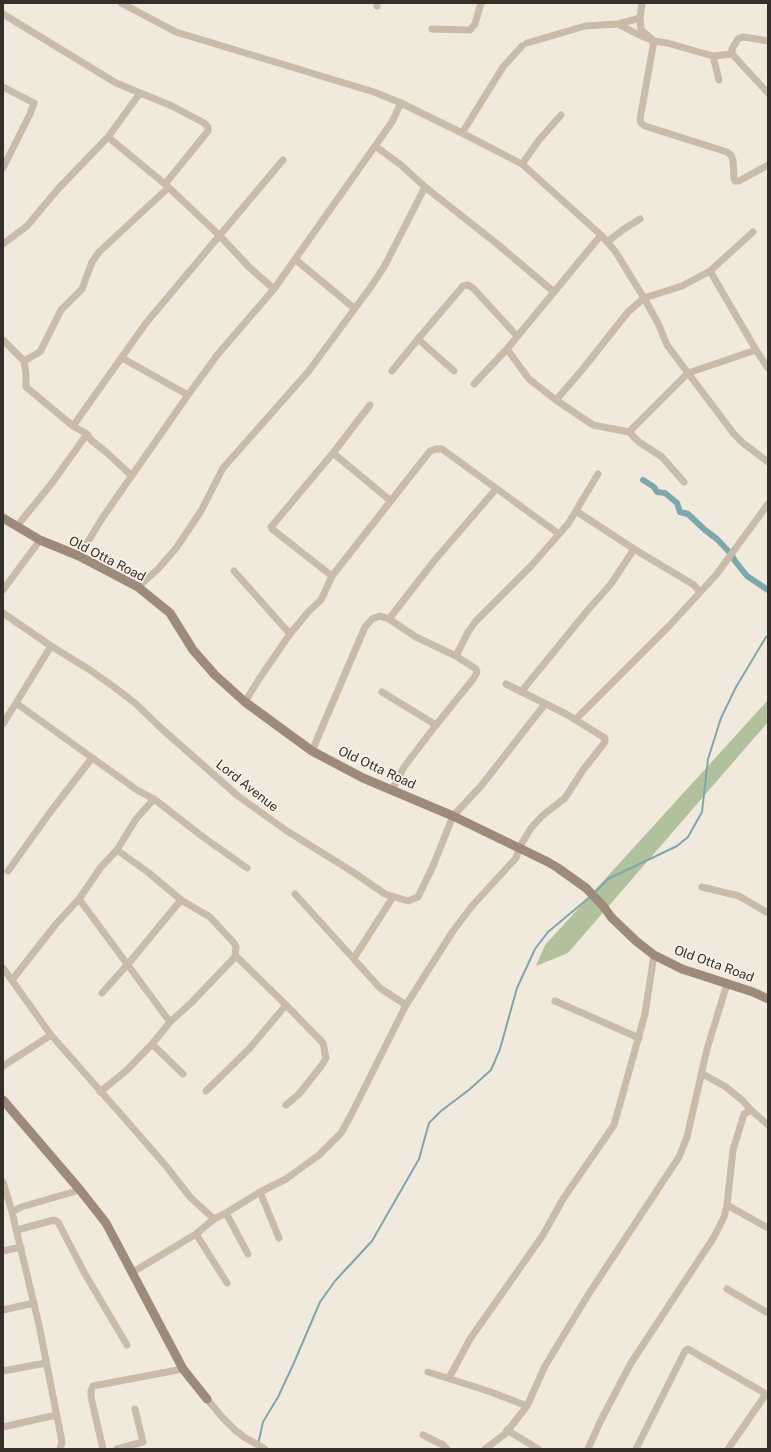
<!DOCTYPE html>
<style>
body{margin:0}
#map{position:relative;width:771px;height:1452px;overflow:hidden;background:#f1e9dc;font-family:"Public Sans",sans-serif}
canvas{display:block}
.frame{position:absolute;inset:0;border:4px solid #362e28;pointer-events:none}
</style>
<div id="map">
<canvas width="771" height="1452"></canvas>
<div class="frame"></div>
</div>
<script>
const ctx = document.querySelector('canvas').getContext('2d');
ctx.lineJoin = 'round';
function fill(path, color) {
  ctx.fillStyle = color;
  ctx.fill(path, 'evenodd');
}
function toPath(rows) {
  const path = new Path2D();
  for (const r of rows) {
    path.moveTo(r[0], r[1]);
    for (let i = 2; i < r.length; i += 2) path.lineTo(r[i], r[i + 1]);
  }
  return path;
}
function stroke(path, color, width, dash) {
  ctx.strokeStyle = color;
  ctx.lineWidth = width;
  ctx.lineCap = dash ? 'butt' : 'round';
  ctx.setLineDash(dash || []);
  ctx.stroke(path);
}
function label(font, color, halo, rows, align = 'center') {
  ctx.font = font + ' "Public Sans",sans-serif';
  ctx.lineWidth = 3.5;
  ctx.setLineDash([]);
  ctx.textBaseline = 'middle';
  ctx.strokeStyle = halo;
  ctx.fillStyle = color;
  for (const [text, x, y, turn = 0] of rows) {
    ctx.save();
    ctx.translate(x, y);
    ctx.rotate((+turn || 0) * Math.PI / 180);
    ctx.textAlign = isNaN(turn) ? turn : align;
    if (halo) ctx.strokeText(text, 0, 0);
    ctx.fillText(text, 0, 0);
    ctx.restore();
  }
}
fill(toPath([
 [768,700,768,722,568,953,536,966,545,945]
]), '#b1c09d');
stroke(toPath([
 [594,893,608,879,677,846,688,837,702,812,708,759,721,718,736,687,766,637,768,636],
 [257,1449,263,1422,278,1397,293,1365,320,1302,335,1281,372,1241,419,1159,429,1123,441,1111,470,1089,491,1070,500,1049,517,988,535,949,548,932,591,896]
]), '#7ca7ad', 2);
stroke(toPath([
 [643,480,654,487,657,492,665,493,677,503,680,512,688,514,705,530,717,539,731,554,735,561,747,576,768,590]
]), '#7ca7ad', 6);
stroke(toPath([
 [121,3,176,32,374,92,401,103,462,133,522,164,601,235,615,251,644,298,658,323,667,345,688,373,734,434,743,443,768,462],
 [377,3,377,6],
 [642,3,640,18,641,30,654,41,667,43,713,56,732,54],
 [3,14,116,83,172,106,204,123,208,127,208,131,165,184],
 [618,24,640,18],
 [432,29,470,30,475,24,481,3],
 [768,41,750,38,743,37,738,39,732,49,732,54,768,93],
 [527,43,585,26,618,24,639,35,654,41,640,119,641,123,645,126,727,152,731,155,733,160,734,179,735,181,739,181,768,165],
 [713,56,719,80],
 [3,87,34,103,30,114,3,168],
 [462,133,503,67,522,46],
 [108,137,165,184,220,236,250,268,274,289],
 [375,146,401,165,425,187,496,243,554,292],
 [522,164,539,140,561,115],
 [607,242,624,229,640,219],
 [3,244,27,226,58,189,108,137,140,93],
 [296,260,354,308],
 [710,271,756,350,768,368],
 [418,339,454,371],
 [3,340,24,361,26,374,26,387,73,426,87,434,91,440,106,452,132,476],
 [507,349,529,379,556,400,582,370,628,312,644,298,682,286,710,271,753,232],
 [122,358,188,395],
 [24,361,40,352,61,310,82,289,92,262,99,252,168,188],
 [392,371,418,339,463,286,468,285,473,288,517,336],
 [474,384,507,349,601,235],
 [556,400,593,425,629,432,639,442,662,457,684,482],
 [73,426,146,323,283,160],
 [629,432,688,373,756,350],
 [333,453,391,501],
 [576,511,634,549,694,585,700,592],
 [17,526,52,483,87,434],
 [79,556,103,517,188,395,218,354,274,289,392,122,401,103],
 [234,571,290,634],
 [332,576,272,529,271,527,333,453,370,405],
 [138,587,158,569,177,547,201,511,223,468,308,372,370,288,384,267,425,187],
 [3,590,40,540],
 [3,613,51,646,90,670,114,687,135,703,162,729,238,796,287,831,353,872,385,894,408,901,418,897,433,866,453,816,481,786,545,704],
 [389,619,434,561,496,489],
 [456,656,468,632,476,621,531,566,568,524,598,474],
 [382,692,436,725],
 [521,692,587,611,611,584,634,549],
 [245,702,259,679,290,634,309,611,321,600,332,576,430,451,436,449,442,449,559,534],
 [16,703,137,790,154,799,203,837,247,868],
 [575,720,669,626,716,575,768,504],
 [3,724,51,646],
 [312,751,365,627,372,619,380,616,389,619,416,637,456,656,476,669,477,672,474,678,436,725,404,767,392,790],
 [117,850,149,873,181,900,210,917,234,943,236,947,235,957,237,957,286,1005,323,1043,326,1058,322,1065,299,1094,286,1105],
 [8,871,51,811,92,758],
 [702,887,739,896,768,913],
 [295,894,380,988,406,1005],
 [79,899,170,1022],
 [354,958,393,897],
 [3,968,51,1035,126,1120,166,1166,190,1197,214,1219],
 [12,980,56,924,79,899,101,867,117,850,136,819,154,799],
 [102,993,128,964,181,900],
 [555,1001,639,1038],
 [152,1044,183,1074],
 [3,1066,51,1035],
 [703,1074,726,1087,742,1100,751,1110,768,1125],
 [206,1091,249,1049,286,1005],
 [100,1092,127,1070,152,1044,170,1022,191,1003,235,957],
 [3,1182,12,1212],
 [260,1192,279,1238],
 [727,1205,768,1228],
 [226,1213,248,1254],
 [17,1230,54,1220,58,1222,85,1274,127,1345],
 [196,1234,227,1283],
 [3,1251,21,1247],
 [133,1272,196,1234,214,1219,226,1213,260,1192,286,1179,319,1155,341,1133,351,1115,406,1005,453,931,472,906,516,858,519,848,531,828,542,816,565,798,583,770,605,742,605,738,566,714,506,684],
 [727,1289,768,1313],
 [3,1310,34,1303],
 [3,1371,46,1363],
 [428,1372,491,1392,527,1406],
 [449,1378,470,1339,543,1235,563,1199,614,1125,645,1014,654,955],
 [207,1399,222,1417,235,1430,244,1437,265,1449],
 [3,1427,56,1415],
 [507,1430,538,1449],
 [423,1435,443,1445,447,1449],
 [60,1449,62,1442,39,1325,12,1212,21,1207,80,1190],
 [103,1449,91,1397,91,1391,93,1386,183,1369],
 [117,1449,143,1442,135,1409],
 [485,1449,505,1434,527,1406,545,1366,588,1295,679,1157,687,1137,707,1049,727,984],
 [588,1449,601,1420,631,1363,714,1237,724,1217,727,1205,733,1150,744,1114,751,1110],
 [636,1449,685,1351,688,1349,768,1395],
 [728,1449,766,1394]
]), '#c9baa9', 7);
stroke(toPath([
 [3,518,40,540,79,556,138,587,170,613,193,650,215,675,245,702,312,751,363,778,453,816,548,862,558,868,586,888,604,907,611,917,636,941,654,955,682,969,753,992,768,999],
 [3,1100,80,1190,106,1223,183,1369,207,1399]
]), '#9d8a7a', 9);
label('13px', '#362e28', '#f9f3e9', [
 ["Old Otta Road",107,559,27],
 ["Old Otta Road",377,768,25],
 ["Lord Avenue",247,786,38],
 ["Old Otta Road",714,964,20]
]);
</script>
